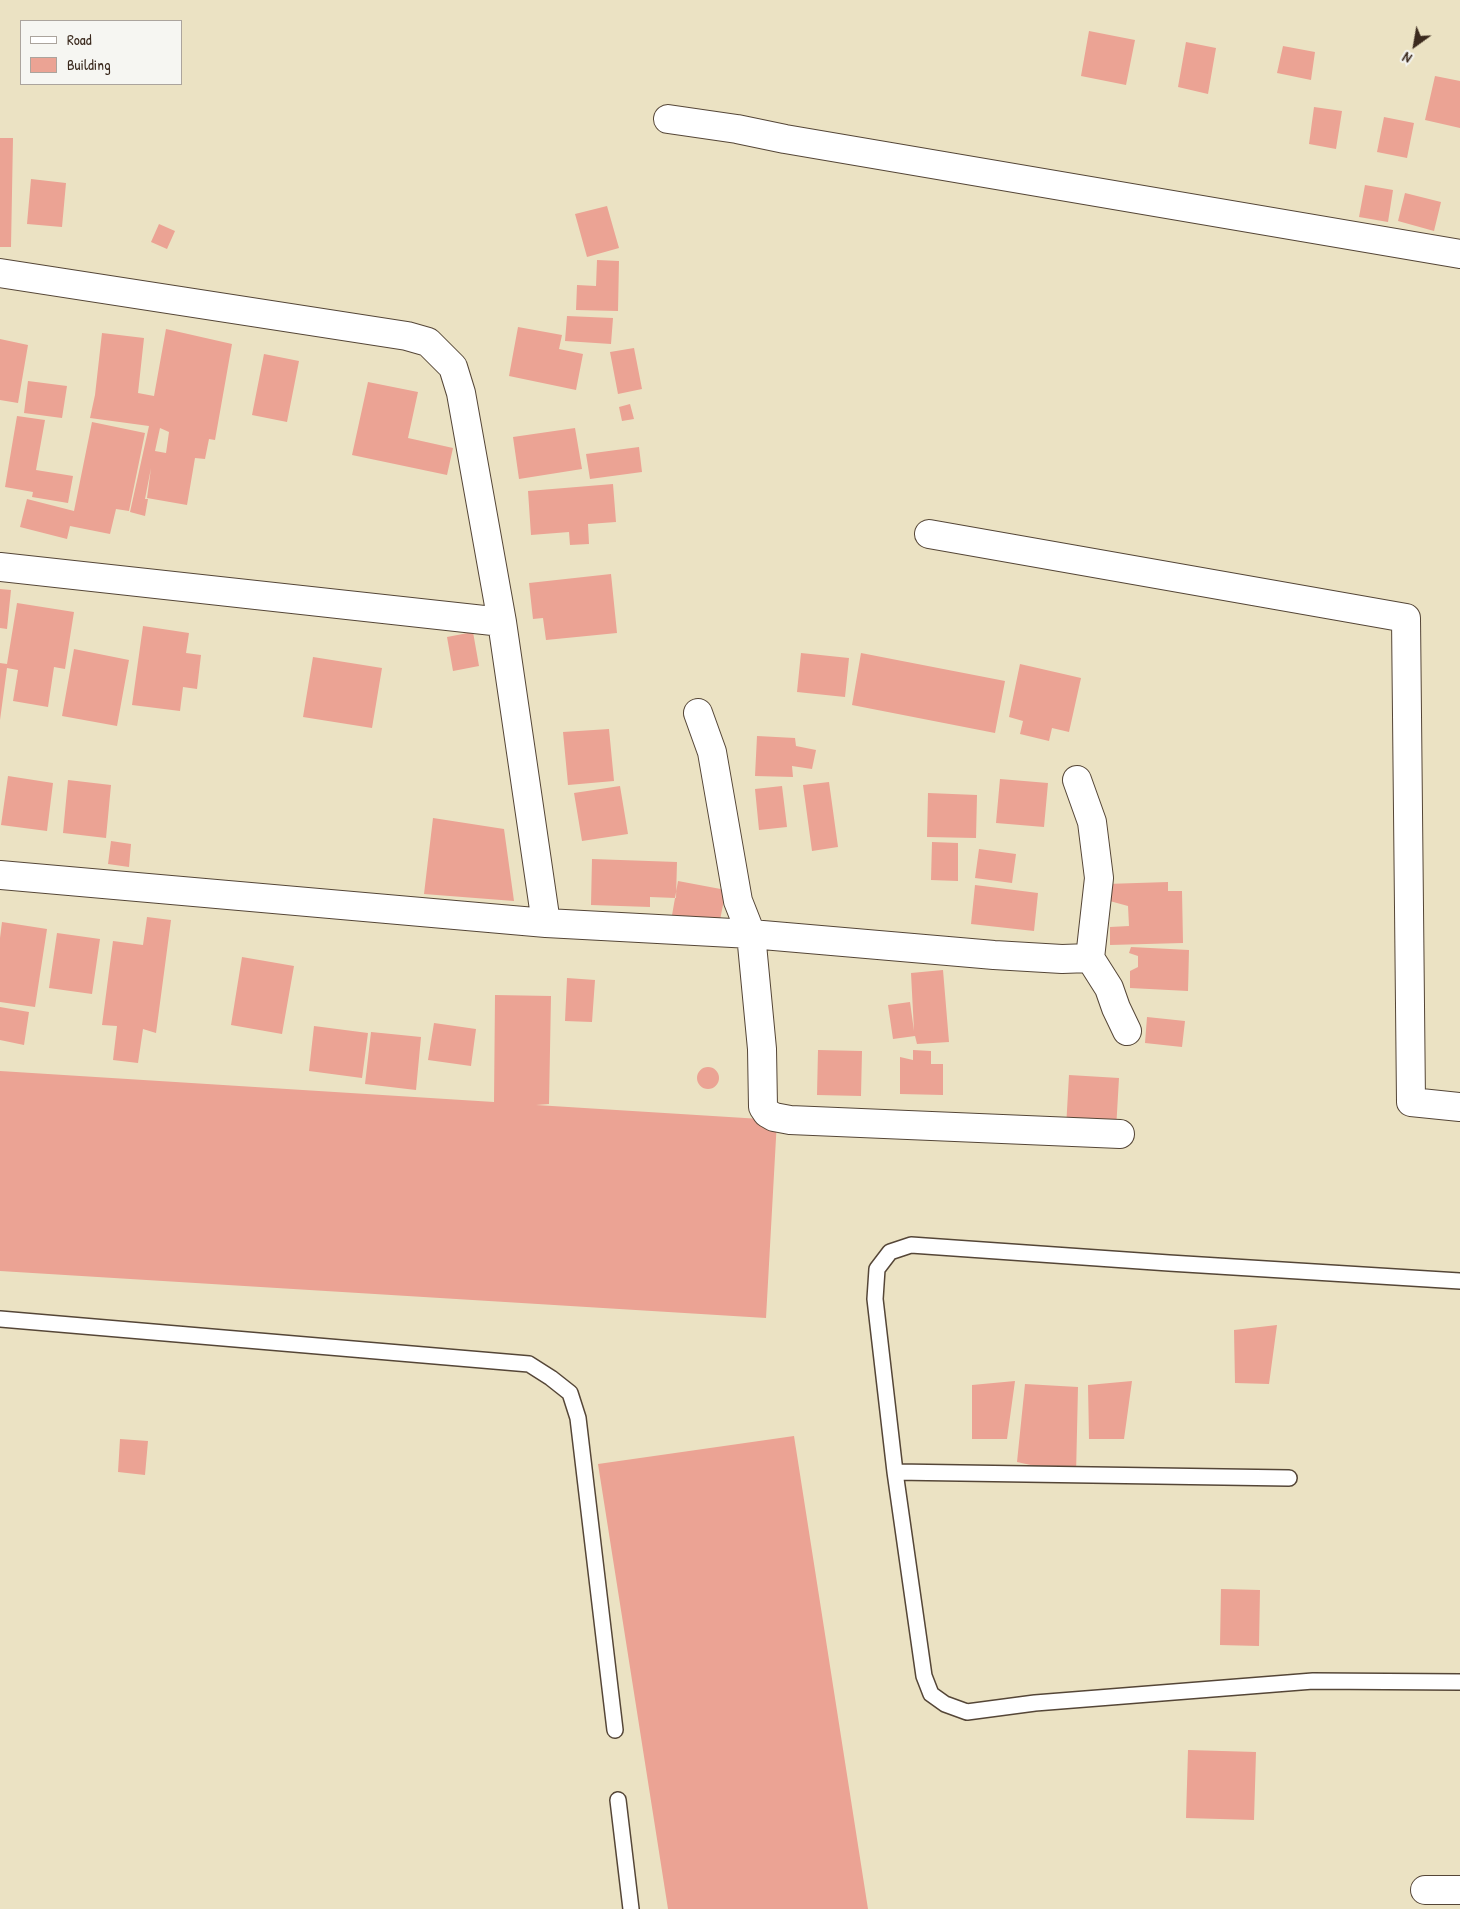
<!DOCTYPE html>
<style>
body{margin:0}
#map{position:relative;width:1460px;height:1909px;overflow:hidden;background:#ebe2c3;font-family:"Patrick Hand",sans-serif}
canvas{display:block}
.legend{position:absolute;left:20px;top:20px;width:162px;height:65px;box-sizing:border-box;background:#f6f6f2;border:1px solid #aba49d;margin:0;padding:6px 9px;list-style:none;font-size:15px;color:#3b2a1e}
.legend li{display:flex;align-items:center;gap:10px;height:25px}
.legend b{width:25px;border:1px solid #aba49d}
.north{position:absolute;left:1390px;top:20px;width:50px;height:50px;-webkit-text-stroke:4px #f6f6f2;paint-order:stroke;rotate:212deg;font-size:14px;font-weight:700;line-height:20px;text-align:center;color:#3b2a1e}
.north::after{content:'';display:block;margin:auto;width:18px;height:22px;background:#3b2a1e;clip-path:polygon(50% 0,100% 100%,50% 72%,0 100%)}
</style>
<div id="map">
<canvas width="1460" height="1909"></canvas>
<ul class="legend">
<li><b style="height:6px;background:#fff"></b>Road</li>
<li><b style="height:14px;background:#eba394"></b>Building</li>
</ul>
<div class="north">N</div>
</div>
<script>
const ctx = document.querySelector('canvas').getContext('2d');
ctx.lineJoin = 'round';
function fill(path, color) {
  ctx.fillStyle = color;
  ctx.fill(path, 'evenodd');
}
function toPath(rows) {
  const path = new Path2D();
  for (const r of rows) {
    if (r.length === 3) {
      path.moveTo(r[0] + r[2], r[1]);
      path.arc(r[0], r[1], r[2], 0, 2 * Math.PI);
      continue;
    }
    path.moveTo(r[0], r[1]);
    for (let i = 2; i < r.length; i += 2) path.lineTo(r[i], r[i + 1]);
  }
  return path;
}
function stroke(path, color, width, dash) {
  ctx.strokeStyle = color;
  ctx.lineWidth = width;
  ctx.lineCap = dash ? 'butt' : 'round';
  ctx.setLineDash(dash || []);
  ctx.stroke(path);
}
fill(toPath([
 [1089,31,1135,40,1126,85,1081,76],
 [1186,42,1216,48,1208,94,1178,87],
 [1283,46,1315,52,1311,80,1277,73],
 [1435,76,1460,81,1460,128,1425,120],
 [1314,107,1342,111,1336,149,1309,144],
 [1384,117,1414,123,1407,158,1377,152],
 [0,138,13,138,11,247,0,247],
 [31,179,66,183,62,227,27,224],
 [1365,185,1393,190,1388,222,1359,217],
 [1405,193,1441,202,1434,231,1398,221],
 [607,206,619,248,587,257,575,214],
 [159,224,175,231,167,249,151,242],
 [597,260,619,261,618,311,576,310,577,285,596,286],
 [567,316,613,318,611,344,565,341],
 [518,327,562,335,559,349,583,354,576,390,509,376],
 [166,329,232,344,215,440,209,439,205,459,195,458,187,505,147,498,151,468,145,499,148,499,145,516,130,512,149,426,90,418,95,395,102,333,144,338,138,393,154,396],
 [160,428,169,432,166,453,155,451],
 [0,339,28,345,18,403,0,400],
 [634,348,642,389,618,394,610,352],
 [264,354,299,361,287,422,252,415],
 [28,381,67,386,62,418,24,413],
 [368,382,418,392,408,438,453,448,447,475,352,455],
 [630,404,634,419,622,421,619,407],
 [17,416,45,420,36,470,73,476,68,503,32,497,33,492,5,487],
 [92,422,145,433,129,511,116,509,110,534,70,526,67,539,20,527,27,499,74,511],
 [575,428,582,469,519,479,513,437],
 [639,447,642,472,590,479,586,454],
 [613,484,616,522,588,524,589,544,570,545,569,532,531,535,528,491],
 [611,574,617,633,546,640,543,618,533,619,529,583],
 [0,589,11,590,7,629,0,628],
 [17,603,74,612,65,669,54,667,48,707,13,701,18,670,7,668,0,720,0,663,7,664],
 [143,626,189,633,186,653,201,655,197,689,183,687,180,711,132,705],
 [473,632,479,666,453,671,447,637],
 [74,649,129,660,117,726,62,716],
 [801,653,849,658,845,697,797,692],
 [861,653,1005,681,995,733,852,705],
 [313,657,382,668,372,728,303,717],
 [1020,664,1081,678,1069,732,1052,728,1049,741,1020,734,1023,721,1009,717],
 [609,729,614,781,568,785,563,732],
 [757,736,795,738,796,746,816,750,812,769,792,766,793,777,755,776],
 [8,776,53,783,47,831,1,825],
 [1000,779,1048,783,1044,827,996,823],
 [68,780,111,785,106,838,63,833],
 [829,782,838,847,812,851,803,785],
 [620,786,628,834,582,841,574,793],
 [782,786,787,827,759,830,755,789],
 [928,793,977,795,976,838,927,837],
 [433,818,504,829,514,901,424,894],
 [111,841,131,844,129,867,108,864],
 [932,842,958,843,958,881,931,880],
 [979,849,1016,854,1012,883,975,878],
 [592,859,677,862,676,898,650,897,650,907,591,905],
 [678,881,726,890,718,930,671,921],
 [1168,882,1168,891,1182,891,1183,943,1110,945,1110,927,1129,926,1128,906,1106,900,1106,884],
 [975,885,1038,893,1034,931,971,924],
 [147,917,171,920,156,1033,143,1029,138,1063,113,1060,117,1026,102,1025,113,941,143,945],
 [2,922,47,929,35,1007,0,1002,0,938],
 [57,933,100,939,92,994,49,988],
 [1131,947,1189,950,1188,991,1130,988,1130,971,1138,967,1138,956,1129,953],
 [242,957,294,966,282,1034,231,1025],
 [943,970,949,1042,917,1044,915,1036,893,1039,888,1005,910,1002,914,1031,911,973],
 [567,978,595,980,592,1022,565,1021],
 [495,995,551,996,549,1104,536,1105,777,1120,766,1318,0,1271,0,1071,494,1102],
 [0,1007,29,1012,24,1045,0,1040],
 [1147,1017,1185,1021,1182,1047,1145,1043],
 [434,1023,476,1029,471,1066,428,1060],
 [314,1026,368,1033,362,1078,309,1071],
 [371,1032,421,1037,416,1090,365,1084],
 [818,1050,862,1051,861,1096,817,1095],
 [913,1050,931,1051,931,1064,943,1064,943,1095,900,1094,900,1057,913,1060],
 [708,1078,11],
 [1069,1075,1119,1078,1116,1130,1066,1128],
 [1277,1325,1269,1384,1235,1383,1234,1330],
 [1015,1381,1007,1439,972,1439,972,1385],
 [1132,1381,1124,1439,1089,1439,1088,1385],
 [1025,1384,1078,1387,1076,1475,1017,1462],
 [794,1436,868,1909,668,1909,598,1464],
 [120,1439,148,1441,145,1475,118,1472],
 [1221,1589,1260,1590,1259,1646,1220,1645],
 [1188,1750,1256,1752,1254,1820,1186,1818]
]), '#eba394');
const service = toPath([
 [1460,1281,1169,1263,911,1245,890,1252,877,1269,875,1299,895,1472,924,1676,931,1694,945,1704,967,1712,1035,1703,1313,1681,1460,1682],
 [0,1319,529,1364,551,1378,570,1393,578,1418,615,1730],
 [895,1472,1289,1478],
 [618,1800,631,1909]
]);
const minor = toPath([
 [668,119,737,129,785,139,1460,254],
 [0,273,407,336,428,342,453,367,461,393,502,622,546,923],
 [929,534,1406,618,1411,1102,1460,1107],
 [0,567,502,622],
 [698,713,712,752,738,901,751,934,762,1049,763,1107,767,1113,774,1117,790,1120,1120,1134],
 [0,875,546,923,751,934,994,955,1062,959,1090,958,1099,878,1092,822,1077,780],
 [1090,958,1109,988,1116,1008,1127,1031],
 [1425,1890,1460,1890]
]);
stroke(service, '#554637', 18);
stroke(minor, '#554637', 30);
stroke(service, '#fff', 15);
stroke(minor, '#fff', 28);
</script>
